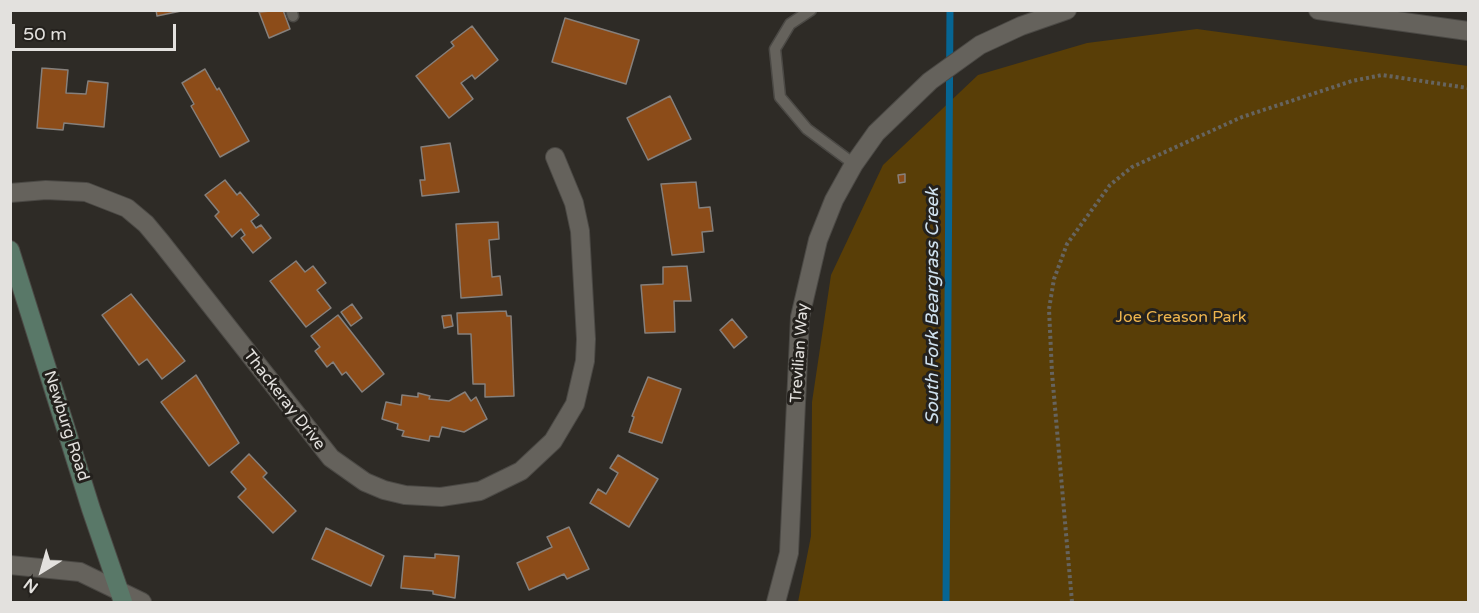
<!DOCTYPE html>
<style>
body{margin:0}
#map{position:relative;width:1479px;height:613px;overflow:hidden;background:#2e2b26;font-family:"Varela Round",sans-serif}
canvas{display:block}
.frame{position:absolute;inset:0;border:12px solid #e3e1de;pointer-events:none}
.north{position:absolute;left:12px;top:541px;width:60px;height:60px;-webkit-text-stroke:4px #24211d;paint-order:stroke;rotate:217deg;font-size:16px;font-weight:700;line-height:24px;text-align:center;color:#e3e1de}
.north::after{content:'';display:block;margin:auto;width:21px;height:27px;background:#e3e1de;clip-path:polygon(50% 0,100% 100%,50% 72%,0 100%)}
.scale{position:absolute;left:12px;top:24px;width:164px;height:27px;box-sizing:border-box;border:3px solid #e3e1de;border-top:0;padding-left:8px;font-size:18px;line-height:21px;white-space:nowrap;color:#e3e1de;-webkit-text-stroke:4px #24211d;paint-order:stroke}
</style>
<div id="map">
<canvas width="1479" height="613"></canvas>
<div class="frame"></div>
<div class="north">N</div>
<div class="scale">50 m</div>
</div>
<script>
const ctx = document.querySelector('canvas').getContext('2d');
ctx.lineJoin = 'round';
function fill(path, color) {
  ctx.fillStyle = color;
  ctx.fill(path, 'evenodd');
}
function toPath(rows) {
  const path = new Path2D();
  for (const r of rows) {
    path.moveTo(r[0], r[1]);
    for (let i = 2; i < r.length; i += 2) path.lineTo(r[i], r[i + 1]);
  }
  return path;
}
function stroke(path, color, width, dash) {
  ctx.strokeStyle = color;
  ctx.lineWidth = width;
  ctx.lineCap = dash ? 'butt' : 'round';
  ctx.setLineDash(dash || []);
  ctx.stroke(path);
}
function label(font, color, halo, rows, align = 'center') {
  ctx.font = font + ' "Varela Round",sans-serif';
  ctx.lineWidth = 6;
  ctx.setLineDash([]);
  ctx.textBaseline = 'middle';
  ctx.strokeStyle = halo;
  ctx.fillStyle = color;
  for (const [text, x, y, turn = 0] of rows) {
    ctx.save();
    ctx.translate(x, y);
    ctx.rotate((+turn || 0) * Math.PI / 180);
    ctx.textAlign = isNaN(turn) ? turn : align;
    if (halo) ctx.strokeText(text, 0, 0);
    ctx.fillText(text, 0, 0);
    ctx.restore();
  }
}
fill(toPath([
 [1197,29,1468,66,1468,602,798,602,811,536,812,402,831,275,883,165,978,75,1087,43]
]), '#593e07');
stroke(toPath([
 [946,602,950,10]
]), '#066593', 7);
const building = toPath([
 [156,10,186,10,157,16,156,10],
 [283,10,290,29,269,38,259,12,283,10],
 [565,18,639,40,626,84,552,62,565,18],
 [472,26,498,60,475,79,472,75,461,83,473,99,449,118,416,76,454,46,451,42,472,26],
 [42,68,68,70,66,93,86,94,88,81,108,83,104,127,64,123,63,130,37,128,42,68],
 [205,69,217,90,219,88,249,141,220,157,191,106,194,104,182,83,205,69],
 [670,96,691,139,648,160,627,118,670,96],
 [450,143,459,192,422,196,420,180,425,180,421,147,450,143],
 [905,174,905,182,899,183,898,175,905,174],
 [225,180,237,195,240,192,259,215,251,221,256,228,261,225,271,238,253,253,241,238,245,235,241,229,232,237,215,216,219,212,205,195,225,180],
 [696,182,699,208,710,207,713,231,702,232,704,252,672,255,661,184,696,182],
 [498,222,499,239,489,240,492,277,500,276,502,295,461,298,456,224,498,222],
 [296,261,305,272,313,266,326,283,317,290,331,308,306,327,270,281,296,261],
 [687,266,691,301,674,301,675,332,645,333,641,285,663,284,663,267,687,266],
 [131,294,185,361,162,379,147,359,139,365,102,315,131,294],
 [352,304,362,318,351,326,341,312,352,304],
 [506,311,507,316,511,316,514,396,485,397,485,384,473,384,471,334,458,334,457,313,506,311],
 [338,315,384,374,362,392,346,372,342,375,333,362,327,367,315,351,320,347,311,336,338,315],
 [451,315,453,326,444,328,442,316,451,315],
 [732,319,747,337,734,348,720,330,732,319],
 [196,375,239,443,209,466,161,402,196,375],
 [648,377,681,389,662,443,629,432,634,417,632,416,648,377],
 [465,392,471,401,476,397,487,419,464,432,442,427,439,437,430,436,429,441,402,436,404,431,397,429,398,424,382,419,386,402,401,405,402,395,418,397,418,393,430,396,429,399,449,401,465,392],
 [249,454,267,473,263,477,296,511,273,533,238,497,246,489,231,472,249,454],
 [618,455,658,479,629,527,590,503,598,489,606,494,618,473,610,468,618,455],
 [569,527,589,569,567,579,564,574,529,590,517,563,552,547,547,537,569,527],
 [326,528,384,556,371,586,312,559,326,528],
 [435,554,459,556,455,598,433,594,433,591,401,588,404,556,435,558,435,554]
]);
fill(building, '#8c4c19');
stroke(building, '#86807c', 1.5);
const service = toPath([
 [291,10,293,16],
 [811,10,790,24,775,49,780,97,807,129,854,164]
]);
const minor = toPath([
 [1318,10,1468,31],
 [10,193,46,190,86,192,127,208,146,224,161,242,331,458,365,482,384,490,405,495,441,497,480,491,521,471,553,441,575,404,585,361,586,339,580,231,574,203,555,157],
 [10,565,80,572,142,602],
 [776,602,789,553,800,317,818,240,834,200,854,164,876,133,930,81,980,45,1021,26,1067,10]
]);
const secondary = toPath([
 [10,250,91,509,123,602]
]);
stroke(service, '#4b4945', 13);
stroke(minor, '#4b4945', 20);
stroke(secondary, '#4b4945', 20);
stroke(toPath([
 [1072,602,1052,373,1049,309,1054,279,1067,244,1110,185,1132,167,1242,117,1352,81,1382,75,1468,88]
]), '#66645f', 4, [3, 3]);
stroke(service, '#65625c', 10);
stroke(minor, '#65625c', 18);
stroke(secondary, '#597868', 18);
label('16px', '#f0b64d', '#24211d', [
 ["Joe Creason Park",1181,318]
]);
label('16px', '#e3e1de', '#24211d', [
 ["Trevilian Way",800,353,-86],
 ["Thackeray Drive",284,400,52],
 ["Newburg Road",66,426,72]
]);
label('italic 18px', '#cfe1ef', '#24211d', [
 ["South Fork Beargrass Creek",933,306,-90]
]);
</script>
